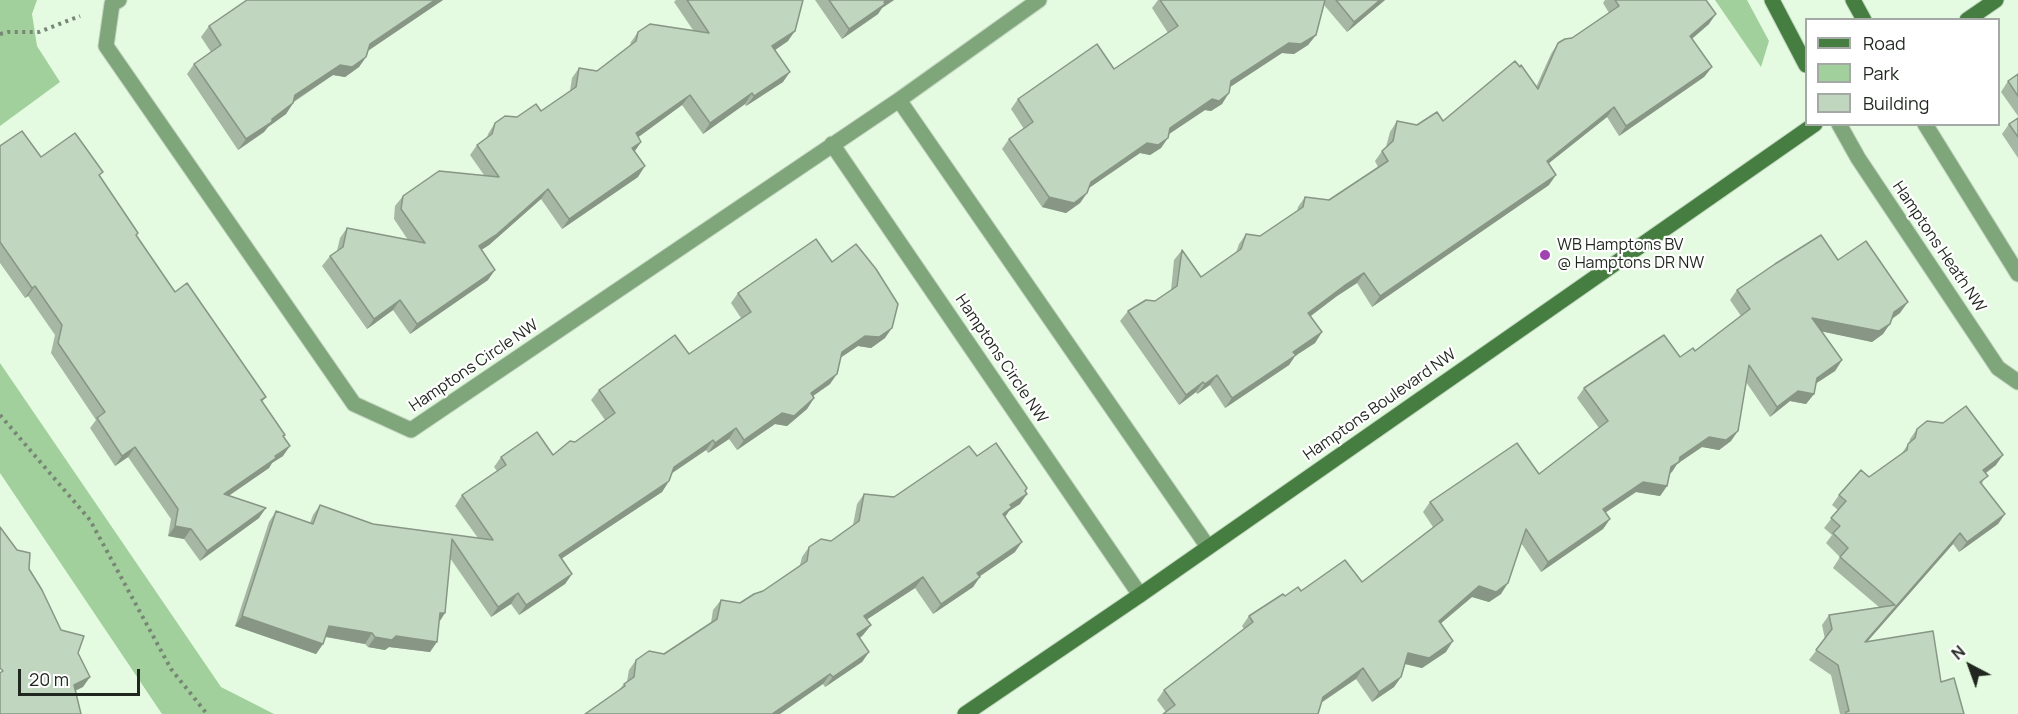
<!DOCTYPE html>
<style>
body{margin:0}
#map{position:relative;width:2018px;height:714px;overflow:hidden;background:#e4fae1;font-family:Manrope,sans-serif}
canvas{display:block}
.legend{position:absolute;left:1805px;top:18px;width:195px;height:108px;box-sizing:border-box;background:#fff;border:2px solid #a5a9a5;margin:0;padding:8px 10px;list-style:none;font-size:18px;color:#1f271e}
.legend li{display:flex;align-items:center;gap:12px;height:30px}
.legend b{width:30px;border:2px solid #a5a9a5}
.north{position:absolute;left:1940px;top:636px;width:60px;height:60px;-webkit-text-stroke:4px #fff;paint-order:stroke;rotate:319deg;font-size:16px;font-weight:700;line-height:24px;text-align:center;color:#1f271e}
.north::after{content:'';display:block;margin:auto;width:21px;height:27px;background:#1f271e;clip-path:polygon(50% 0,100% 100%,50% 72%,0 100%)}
.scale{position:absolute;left:18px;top:669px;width:122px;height:27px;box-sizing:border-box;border:3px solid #1f271e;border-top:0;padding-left:8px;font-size:18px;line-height:21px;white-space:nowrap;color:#1f271e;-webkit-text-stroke:4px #fff;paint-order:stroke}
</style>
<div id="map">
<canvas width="2018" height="714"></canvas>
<ul class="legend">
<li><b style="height:8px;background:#457e40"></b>Road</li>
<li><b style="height:16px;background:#a2d09c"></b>Park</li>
<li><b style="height:16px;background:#c1d6be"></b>Building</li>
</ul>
<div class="north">N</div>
<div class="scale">20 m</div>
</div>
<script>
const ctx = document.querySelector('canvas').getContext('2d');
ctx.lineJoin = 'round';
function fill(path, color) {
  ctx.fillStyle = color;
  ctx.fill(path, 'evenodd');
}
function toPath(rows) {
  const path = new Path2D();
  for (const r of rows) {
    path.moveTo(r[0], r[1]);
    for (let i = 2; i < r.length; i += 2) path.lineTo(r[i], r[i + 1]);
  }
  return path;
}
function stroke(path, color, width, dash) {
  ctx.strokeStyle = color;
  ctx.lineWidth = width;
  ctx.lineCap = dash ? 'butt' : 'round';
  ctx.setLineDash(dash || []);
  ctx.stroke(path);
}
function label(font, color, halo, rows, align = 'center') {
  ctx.font = font + ' Manrope,sans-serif';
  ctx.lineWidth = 4.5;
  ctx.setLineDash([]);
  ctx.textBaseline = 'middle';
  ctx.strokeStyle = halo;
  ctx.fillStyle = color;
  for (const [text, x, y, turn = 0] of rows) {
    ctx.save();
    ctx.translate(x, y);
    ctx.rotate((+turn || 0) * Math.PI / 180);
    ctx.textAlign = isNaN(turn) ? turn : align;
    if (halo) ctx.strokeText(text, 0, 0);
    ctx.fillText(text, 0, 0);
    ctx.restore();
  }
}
fill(toPath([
 [0,0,37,0,32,14,37,46,60,82,0,126],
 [1715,0,1747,0,1769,41,1761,67],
 [0,363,221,687,274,714,162,714,0,473]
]), '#a2d09c');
const street = toPath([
 [119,0,112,4,106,46,354,404,411,430,899,100,1039,0],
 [899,100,1208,547],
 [1839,124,1858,158,1998,368,2018,382],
 [1925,124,2018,274],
 [832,144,1140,595]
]);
const secondary = toPath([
 [1772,0,1806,65],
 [1853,0,1864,20],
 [1967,20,1996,0],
 [965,714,1140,595,1815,124]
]);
stroke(street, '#c1d4be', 17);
stroke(secondary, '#c1d4be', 17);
stroke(toPath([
 [0,34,8,32,39,32,80,16],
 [0,415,90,520,171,669,207,714]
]), '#788676', 4, [3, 4.5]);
stroke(street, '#7fa57b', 15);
stroke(secondary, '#457e40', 15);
fill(toPath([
 [247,0,443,0,368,51,366,57,359,67,345,77,333,75,294,102,286,114,268,127,264,132,238,150,187,74,194,64,211,52,201,37,209,26],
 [676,0,803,0,788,41,775,50,783,82,746,106,745,104,703,134,682,105,638,137,641,142,635,151,638,177,562,229,541,199,489,245,481,250,488,280,410,334,393,310,367,329,322,266,330,256,337,251,340,238,347,228,408,240,394,219,395,206,403,196,484,175,470,155,477,145,487,138,488,134,495,123,541,111,570,91,572,78,579,68,597,71,630,46,631,42,638,32,693,30,674,2],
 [815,0,894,0,882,8,878,14,842,39],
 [1158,0,1385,0,1347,32,1324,5,1316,35,1308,45,1294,54,1282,53,1230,87,1222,104,1211,111,1205,110,1169,134,1161,148,1150,155,1140,153,1089,188,1087,193,1080,203,1066,213,1042,207,1002,149,1009,139,1024,129,1011,109,1018,99,1114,69,1168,33,1152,8],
 [1605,0,1706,0,1709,24,1692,39,1712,67,1704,77,1619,136,1607,117,1549,163,1549,185,1372,307,1357,283,1337,296,1311,316,1322,332,1315,343,1295,356,1289,365,1225,408,1210,385,1197,394,1196,392,1179,405,1120,321,1128,311,1155,301,1171,290,1174,260,1182,250,1201,277,1236,253,1239,244,1246,234,1260,236,1297,211,1298,207,1305,197,1329,200,1378,167,1375,161,1382,151,1386,147,1390,132,1397,121,1417,125,1443,121,1536,87,1551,54,1558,43,1572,38,1609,13,1603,3],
 [2018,74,2018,116,2001,92,2008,81],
 [2018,118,2018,158,2002,134,2009,124],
 [0,146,41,157,100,176,138,233,136,235,175,292,266,397,262,402,284,437,283,456,272,463,269,468,229,495,259,518,200,561,184,539,168,536,171,519,128,457,115,466,90,428,96,420,51,353,55,335,28,296,25,298,0,263],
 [1838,260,1900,313,1892,319,1883,334,1872,342,1822,331,1842,360,1835,371,1815,384,1814,394,1806,404,1790,401,1770,417,1746,382,1731,441,1719,450,1702,447,1677,464,1670,474,1667,486,1660,496,1636,492,1606,512,1610,519,1603,529,1541,572,1521,543,1501,594,1489,602,1472,597,1441,623,1446,652,1422,668,1405,664,1401,677,1394,687,1372,702,1356,679,1166,712,1157,700,1164,690,1244,629,1242,626,1249,616,1285,596,1301,591,1362,582,1433,527,1423,512,1430,502,1539,474,1599,428,1577,398,1584,388,1680,357,1695,351,1741,316,1730,300,1737,290],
 [832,262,885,338,871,348,858,346,840,358,830,384,813,396,814,398,807,409,787,426,775,424,737,450,729,439,708,453,706,450,671,474,669,481,662,492,562,558,572,574,565,584,519,615,511,604,491,617,450,558,439,621,430,652,389,647,385,650,368,647,365,644,325,637,323,644,316,654,235,626,269,522,276,511,310,523,313,515,320,505,373,524,478,538,455,506,462,495,497,471,494,467,501,457,553,455,575,442,605,420,591,400,599,390,689,354,741,318,731,303,738,293],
 [1917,429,1996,465,1986,473,1982,484,2005,514,1998,524,1959,552,1953,544,1867,642,1941,682,1964,714,1840,714,1831,675,1809,660,1825,639,1822,625,1829,615,1879,607,1833,568,1840,557,1826,543,1832,535,1824,528,1838,510,1832,505,1839,495,1869,477,1902,453,1909,443,1910,439],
 [977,456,1025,491,1020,504,1009,511,1005,517,1015,552,980,576,973,587,933,614,915,588,867,619,871,625,863,635,860,638,869,652,862,662,825,687,823,684,619,690,624,684,627,681,629,670,636,660,664,654,711,623,713,610,721,600,740,603,763,591,800,565,802,557,809,547,831,541,853,525,857,504,864,494,894,497]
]), '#a6b8a3');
fill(toPath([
 [435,0,443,0,363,54,370,44],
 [887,0,894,0,882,8,878,14,842,39,849,29],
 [1380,0,1385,0,1347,32,1354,22],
 [1716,14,1709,24,1683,46,1690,36],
 [795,31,788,41,765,57,772,46],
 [1316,35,1308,45,1294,54,1282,53,1224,91,1231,81,1289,43],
 [366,57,359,67,345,77,333,75,288,105,295,95,340,65],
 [1712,67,1704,77,1619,136,1626,126],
 [790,72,783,82,746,106,754,96],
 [752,93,745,104,703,134,710,123],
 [1229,93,1222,104,1211,111,1205,110,1163,138,1170,128,1212,99],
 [690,95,682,105,629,144,636,133],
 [293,103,286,114,268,127,264,132,238,150,246,139,272,119],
 [1614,107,1607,117,1539,171,1547,161],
 [1168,138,1161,148,1150,155,1140,153,1083,192,1091,182,1147,143],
 [641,142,634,152,632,148],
 [645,166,638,177,562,229,569,219],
 [1556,175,1549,185,1372,307,1380,296],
 [548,189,541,199,489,245,472,256,479,246],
 [1087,193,1080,203,1066,213,1042,207,1049,197],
 [495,270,488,280,410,334,417,324],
 [1364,273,1357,283,1337,296,1301,323,1308,313,1344,286],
 [35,286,28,296,25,298,32,288],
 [400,300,393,310,367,329,374,319],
 [1908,302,1900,313,1887,322,1894,312],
 [1812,318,1890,324,1883,334,1872,342,1805,328],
 [892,328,885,338,871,348,858,346,834,362,842,352,865,336],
 [1322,332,1315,343,1295,356,1289,365,1225,408,1232,398,1293,352],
 [1842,360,1835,371,1809,388,1817,378],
 [837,374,830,384,803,403,811,393],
 [1217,375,1210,385,1197,394,1205,384],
 [1203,382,1196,392,1179,405,1186,395],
 [1798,391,1814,394,1806,404,1790,401,1770,417,1777,407],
 [814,398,807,409,787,426,775,424,737,450,744,440,782,413],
 [736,428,729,439,708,453,715,443],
 [1738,431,1731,441,1719,450,1702,447,1677,464,1672,472,1664,477,1671,467,1680,457,1709,437],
 [713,440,706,450,666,477,674,467],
 [290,446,283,456,272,463,269,468,217,504,224,494],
 [135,447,128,457,115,466,122,456],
 [2003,455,1996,465,1976,480,1983,470],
 [669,481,662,492,552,565,559,555],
 [1643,482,1667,486,1660,496,1636,492,1596,519,1603,509],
 [1027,488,1020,498,1027,494,1020,504,1009,511,1005,517,995,524,1010,505],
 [266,508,259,518,200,561,207,551],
 [2005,514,1998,524,1959,552,1967,542],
 [1610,519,1603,529,1541,572,1548,562],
 [175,526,191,529,184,539,168,536],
 [1960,533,1953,544,1858,652,1865,642],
 [1022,542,1015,552,970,583,977,573],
 [572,574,565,584,519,615,526,605],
 [923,577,915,588,857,626,864,616],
 [980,577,973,587,933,614,941,604],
 [1508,583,1501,594,1489,602,1472,597,1432,631,1439,621,1479,586],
 [518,593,511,604,491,617,498,607],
 [440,613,445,613,438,624],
 [242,616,323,644,316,654,235,626],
 [871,625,863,635,850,645,857,634],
 [329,626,372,633,365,644,322,636],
 [396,636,437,642,430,652,389,647,385,650,368,647,375,637],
 [1453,641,1446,652,1422,668,1401,663,1408,653],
 [869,652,862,662,825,687,833,677],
 [1363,668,1356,679,1315,707,1323,697],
 [830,674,823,684,780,714,772,714],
 [90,677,83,687,67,695,74,685],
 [1401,677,1394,687,1372,702,1379,692]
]), '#879685');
const building = toPath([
 [247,0,435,0,370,44,366,57,352,67,340,65,295,95,293,103,272,119,272,122,246,139,194,64,221,45,209,26,247,0],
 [687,0,803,0,795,31,772,46,790,72,754,96,752,93,710,123,690,95,636,133,641,142,632,148,645,166,569,219,548,189,496,235,479,246,495,270,417,324,400,300,374,319,330,256,343,247,347,228,425,243,401,209,403,196,439,171,499,177,477,145,492,134,495,123,505,116,517,117,536,104,541,111,576,87,579,68,597,71,636,41,638,32,650,24,709,33,687,0],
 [829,0,887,0,884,2,885,4,849,29,829,0],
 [1160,0,1325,0,1316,35,1301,44,1289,43,1231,81,1229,93,1219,101,1212,99,1170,128,1168,138,1158,145,1147,143,1091,182,1087,193,1074,203,1049,197,1009,139,1033,122,1018,99,1097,44,1114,69,1178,26,1160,0],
 [1336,0,1380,0,1354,22,1336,0],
 [1615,0,1706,0,1716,14,1690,36,1712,67,1626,126,1614,107,1547,161,1556,175,1380,296,1364,273,1344,286,1308,313,1322,332,1293,352,1296,355,1232,398,1217,375,1205,384,1203,382,1186,395,1128,311,1146,300,1155,301,1177,286,1182,250,1201,277,1241,249,1246,234,1260,236,1303,207,1305,197,1329,200,1388,161,1382,151,1393,141,1397,121,1417,125,1437,112,1443,121,1515,61,1520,67,1521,65,1538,89,1558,43,1565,39,1572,38,1619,6,1615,0],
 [2018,74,2018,96,2008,81,2018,74],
 [2018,118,2018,137,2009,124,2018,118],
 [22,131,41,157,75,133,103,172,99,175,138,233,136,235,175,292,187,283,266,397,261,400,285,435,283,436,290,446,275,456,276,458,224,494,266,508,207,551,191,529,175,526,178,509,135,447,122,456,97,418,105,412,58,343,62,325,35,286,32,288,0,242,0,146,22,131],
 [1821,235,1838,260,1866,241,1908,302,1894,312,1890,324,1879,331,1812,318,1842,360,1817,378,1814,394,1798,391,1777,407,1749,365,1738,431,1726,440,1709,437,1680,457,1679,462,1671,467,1667,486,1643,482,1603,509,1610,519,1548,562,1526,529,1508,583,1496,592,1479,586,1439,621,1453,641,1429,658,1408,653,1401,677,1379,692,1363,668,1323,697,1318,714,1163,714,1175,705,1164,690,1253,622,1249,616,1283,594,1285,596,1298,587,1301,591,1345,560,1362,582,1443,520,1430,502,1517,443,1539,474,1608,421,1584,388,1664,335,1680,357,1693,348,1695,351,1750,309,1737,290,1775,264,1821,235],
 [816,239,832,262,856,244,876,269,898,304,892,328,879,337,865,336,842,352,837,374,811,393,814,398,794,416,782,413,744,440,736,428,715,443,713,440,674,467,669,481,559,555,572,574,526,605,518,593,498,607,452,539,445,613,440,613,437,642,396,636,392,640,375,637,372,633,329,626,323,644,242,616,276,511,313,524,320,505,373,524,493,540,462,495,506,465,501,457,537,432,553,455,570,441,575,442,615,413,599,390,675,335,689,354,751,312,738,293,816,239],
 [1966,406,2003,455,1983,470,1988,476,1980,482,2005,514,1967,542,1960,533,1865,642,1933,631,1941,682,1954,678,1964,714,1846,714,1846,712,1849,711,1838,665,1816,650,1832,629,1829,615,1895,605,1840,557,1848,548,1833,533,1840,526,1831,518,1846,501,1839,495,1861,470,1869,477,1907,450,1908,444,1915,438,1917,429,1927,421,1943,423,1966,406],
 [996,443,1027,488,1025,491,1027,494,1010,505,1012,507,1003,514,1022,542,977,573,980,577,941,604,923,577,864,616,871,625,857,634,869,652,833,677,830,674,772,714,585,714,625,686,624,684,634,677,636,660,649,651,664,654,717,619,721,600,740,603,754,594,763,591,807,561,809,547,821,539,831,541,859,521,864,494,894,497,969,446,977,456,996,443],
 [0,527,17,550,30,553,29,569,42,590,61,630,84,636,78,653,90,677,74,685,81,714,0,714,0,673,3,671,0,668,0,527]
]);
fill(building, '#c1d6be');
stroke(building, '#879685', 1.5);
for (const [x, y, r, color] of [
 [1545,255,6,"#9f43ae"]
]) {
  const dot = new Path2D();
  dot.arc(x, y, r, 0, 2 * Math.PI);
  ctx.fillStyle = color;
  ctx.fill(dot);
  stroke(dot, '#fff', 2);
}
label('16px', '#1f271e', '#fff', [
 ["WB Hamptons BV",1557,246],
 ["@ Hamptons DR NW",1557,264]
], 'left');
label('16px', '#1f271e', '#fff', [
 ["Hamptons Heath NW",1939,247,56],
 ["Hamptons Circle NW",1001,359,56],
 ["Hamptons Circle NW",474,366,-34],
 ["Hamptons Boulevard NW",1380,405,-35]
]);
</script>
